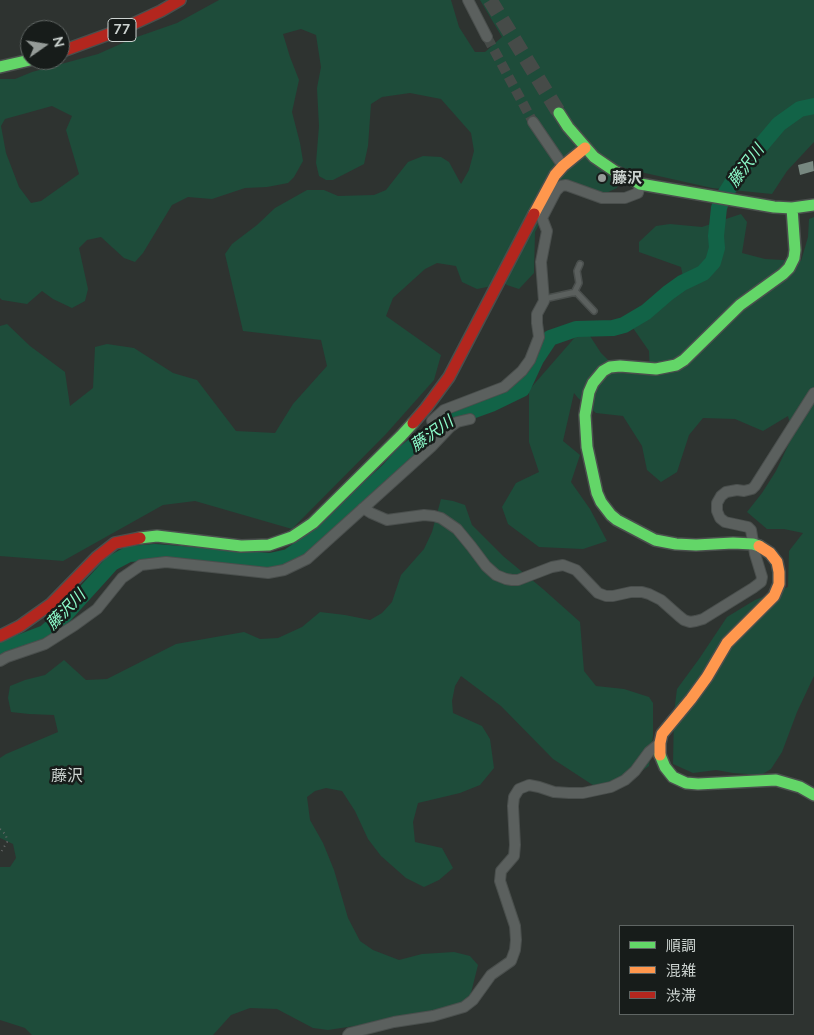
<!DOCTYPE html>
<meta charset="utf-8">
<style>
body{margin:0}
#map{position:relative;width:814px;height:1035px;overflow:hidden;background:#2e3330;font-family:Mulish,"Noto Sans JP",sans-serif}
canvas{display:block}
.legend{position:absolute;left:619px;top:925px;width:175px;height:90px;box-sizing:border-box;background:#171c1a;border:1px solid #5f6563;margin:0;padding:6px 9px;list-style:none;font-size:15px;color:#ccd3d0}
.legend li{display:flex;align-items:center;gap:10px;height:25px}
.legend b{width:25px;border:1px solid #5f6563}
.north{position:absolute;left:20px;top:20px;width:50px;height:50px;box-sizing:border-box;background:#171c1a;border:1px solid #5f6563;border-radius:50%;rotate:77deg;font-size:14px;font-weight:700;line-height:20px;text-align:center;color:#ccd3d0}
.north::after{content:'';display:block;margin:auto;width:18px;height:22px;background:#959b98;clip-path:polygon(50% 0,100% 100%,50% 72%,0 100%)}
</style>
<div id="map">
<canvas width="814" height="1035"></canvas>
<ul class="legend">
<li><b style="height:6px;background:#63d668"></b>順調</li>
<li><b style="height:6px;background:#ff974d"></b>混雑</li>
<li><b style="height:6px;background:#b3261e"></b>渋滞</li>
</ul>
<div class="north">N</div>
</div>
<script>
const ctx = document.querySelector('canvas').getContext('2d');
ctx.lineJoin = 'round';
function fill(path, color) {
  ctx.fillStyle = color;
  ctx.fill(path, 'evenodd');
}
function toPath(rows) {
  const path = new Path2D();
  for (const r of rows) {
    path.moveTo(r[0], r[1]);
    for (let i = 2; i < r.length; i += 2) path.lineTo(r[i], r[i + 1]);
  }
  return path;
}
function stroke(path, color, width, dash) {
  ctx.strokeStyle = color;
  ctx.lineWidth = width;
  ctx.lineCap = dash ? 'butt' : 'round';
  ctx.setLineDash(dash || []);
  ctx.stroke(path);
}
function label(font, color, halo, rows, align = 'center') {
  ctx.font = font + ' Mulish,"Noto Sans JP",sans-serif';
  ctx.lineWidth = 5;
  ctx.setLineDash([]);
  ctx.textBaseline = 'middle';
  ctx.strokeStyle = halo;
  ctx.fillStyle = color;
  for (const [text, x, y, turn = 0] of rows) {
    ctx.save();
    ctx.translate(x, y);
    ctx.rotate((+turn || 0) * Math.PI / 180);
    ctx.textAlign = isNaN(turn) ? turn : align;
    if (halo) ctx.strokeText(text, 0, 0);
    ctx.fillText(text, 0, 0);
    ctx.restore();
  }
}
fill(toPath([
 [219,0,451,0,459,27,475,52,485,52,502,37,480,0,814,0,814,142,787,171,772,194,712,188,636,171,623,173,617,188,604,194,565,180,562,181,535,232,534,273,519,289,507,285,500,280,492,286,477,289,462,282,456,266,437,263,425,269,393,298,386,316,441,355,434,380,386,434,292,529,195,501,163,505,63,561,0,556,0,326,7,324,30,346,65,372,70,406,93,388,95,347,107,344,134,348,173,373,197,380,236,431,275,433,293,404,327,366,321,340,243,331,225,254,232,244,257,225,275,208,307,190,324,190,338,196,374,195,386,190,408,162,423,156,441,157,449,162,461,184,469,170,474,151,471,133,441,99,410,93,382,97,371,104,368,146,364,164,333,180,326,180,319,176,316,163,319,126,317,88,321,67,316,35,301,29,283,34,290,57,299,80,292,112,300,143,303,161,294,177,288,183,267,187,245,188,212,199,188,197,172,205,143,253,135,262,124,258,101,237,87,240,79,248,88,289,85,301,72,308,53,299,42,291,27,304,2,300,0,298,0,79,15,79,32,72,98,54,134,38,177,23],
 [52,106,72,116,66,130,79,174,41,201,31,203,19,187,6,153,1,126,5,119],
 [741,214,747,222,742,253,765,259,801,261,808,237,809,219,814,217,814,676,797,712,782,752,771,769,761,775,733,773,716,770,693,773,673,764,674,713,677,689,699,659,727,617,755,600,788,587,789,551,803,533,784,529,767,529,747,512,762,493,776,471,793,435,788,416,763,431,735,419,703,418,689,435,677,472,661,482,647,470,642,446,623,416,596,413,578,398,574,393,563,441,580,455,571,482,590,509,607,541,583,549,539,547,508,524,502,507,516,483,539,472,529,442,529,390,577,335,590,336,601,353,621,373,650,375,649,351,633,328,683,277,681,267,639,252,639,242,656,226,670,224,702,227],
 [441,499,453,501,465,505,472,525,503,556,543,589,580,622,584,671,596,686,624,689,649,697,653,703,653,736,649,766,615,790,605,793,553,759,501,706,461,676,455,686,452,701,453,713,482,726,490,739,494,768,480,785,460,793,418,803,413,822,415,842,442,848,453,868,439,880,424,887,406,878,381,856,368,839,355,811,342,791,326,788,315,791,307,797,310,820,323,843,334,870,348,918,360,941,373,950,399,960,422,954,454,952,470,956,478,965,467,1009,328,1030,313,1028,277,1009,250,1008,231,1015,213,1035,32,1035,25,1028,0,1020,0,867,10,867,16,858,13,844,0,838,0,758,6,754,58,732,54,715,29,714,11,712,8,698,10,686,25,680,45,675,64,660,86,680,107,679,176,644,244,632,260,639,278,638,302,627,320,612,345,615,370,620,382,613,392,602,401,575,424,549,432,532]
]), '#1e4c3a');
stroke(toPath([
 [0,650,45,633,64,616,112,563,129,554,155,552,270,561,288,557,308,543,388,471,403,454,447,420,491,404,522,389,536,359,550,338,576,329,613,328,624,325,646,312,668,293,682,283,703,273,713,262,717,248,716,236,719,208,722,199,741,169,779,124,800,109,814,106]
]), '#126347', 16);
fill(toPath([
 [813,161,814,171,800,175,798,165]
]), '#778880');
stroke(toPath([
 [487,37,533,122]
]), '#464b48', 10, [10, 5]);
stroke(toPath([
 [490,0,559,113]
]), '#464b48', 15, [15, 8]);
const lane = toPath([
 [574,293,579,283,577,271,580,264],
 [544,299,576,292,594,311]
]);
const street = toPath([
 [468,0,487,37],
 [533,122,563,166],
 [432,421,444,410,504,387,522,371,530,360,539,337,537,323,537,314,544,301,541,262,547,231,542,218,556,191,561,186,566,185,602,198,625,198,638,193,640,184],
 [363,508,371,513,387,520,424,515,434,516,441,518,457,529,471,546,486,566,496,575,506,579,512,580,518,580,552,567,563,565,576,570,598,593,606,596,613,596,631,592,642,592,649,594,661,600,679,616,684,620,690,622,696,621,703,619,753,588,761,582,762,577,755,554,751,530,748,527,725,522,720,518,717,511,717,503,721,496,726,492,737,490,744,491,752,489,755,486,814,393],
 [0,661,7,657,45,644,75,625,97,609,122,578,141,565,166,562,268,573,284,570,307,559,431,447,450,427,457,422,470,419],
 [348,1035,350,1033,394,1022,433,1016,464,1007,473,1000,491,975,511,961,515,950,516,940,515,926,500,881,501,871,514,856,515,845,513,806,514,797,519,789,529,785,539,787,554,792,569,793,583,793,611,787,625,780,635,771,649,752,660,743]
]);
const fast = toPath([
 [0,67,30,60],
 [559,113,568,127,594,157,616,172,630,178,640,184,774,207,792,208,814,205],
 [140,538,157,536,241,546,269,545,292,537,313,523,401,436,413,423],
 [759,546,753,544,733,543,696,545,676,544,655,540,617,520,611,515,601,502,597,493,587,447,585,415,589,392,593,383,603,371,610,367,620,366,656,369,676,365,684,360,740,305,783,274,789,268,794,258,795,250,792,208],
 [660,755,665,767,673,777,686,783,698,784,776,780,800,787,814,795]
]);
const slow = toPath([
 [534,214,555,175,563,166,585,148],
 [660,755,660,743,662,734,691,699,707,677,727,643,774,596,779,584,779,572,777,562,770,553,759,546]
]);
const jam = toPath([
 [60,52,120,30,161,11,180,0],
 [413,423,426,408,449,377,534,214],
 [0,636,20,626,51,604,97,557,115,543,140,538]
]);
stroke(lane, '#4a4f4d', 8);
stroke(street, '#4a4f4d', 12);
stroke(fast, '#4a4f4d', 14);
stroke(slow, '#4a4f4d', 14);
stroke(jam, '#4a4f4d', 14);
stroke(toPath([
 [0,829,6,835,7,842,0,854]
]), '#666968', 2, [1, 4]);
stroke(lane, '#5b605e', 5);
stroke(street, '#5b605e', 10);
stroke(fast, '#63d668', 11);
stroke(slow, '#ff974d', 11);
stroke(jam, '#b3261e', 11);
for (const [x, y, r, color] of [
 [602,178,5,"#959b98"]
]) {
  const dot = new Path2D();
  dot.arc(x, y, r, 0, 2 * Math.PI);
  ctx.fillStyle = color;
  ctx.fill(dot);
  stroke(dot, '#171c1a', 2);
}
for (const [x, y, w] of [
 [122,30,28]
]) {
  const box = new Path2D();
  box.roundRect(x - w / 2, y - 11.5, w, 23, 4);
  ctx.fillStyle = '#171c1a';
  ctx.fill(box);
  stroke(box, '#ccd3d0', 1);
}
label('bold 14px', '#ccd3d0', null, [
 ["77",122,30]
]);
label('bold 15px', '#ccd3d0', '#171c1a', [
 ["藤沢",612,178]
], 'left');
label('italic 16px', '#8efdcc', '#171c1a', [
 ["藤沢川",746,166,-53],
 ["藤沢川",432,434,-35],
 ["藤沢川",66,610,-46]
]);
label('16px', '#ccd3d0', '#171c1a', [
 ["藤沢",67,776]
]);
</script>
